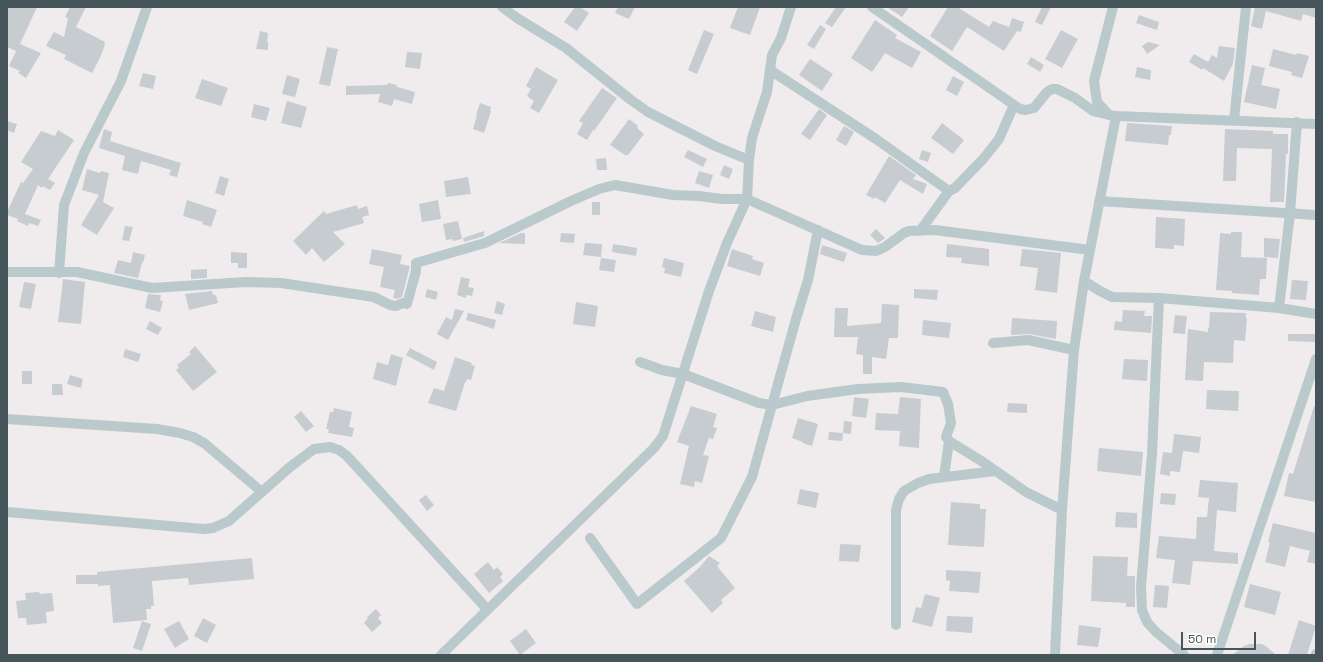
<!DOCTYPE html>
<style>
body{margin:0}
#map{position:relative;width:1323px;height:662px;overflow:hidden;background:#f0eced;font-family:"Space Grotesk",sans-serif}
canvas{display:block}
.frame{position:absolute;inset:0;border:8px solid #45555a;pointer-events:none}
.scale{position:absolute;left:1181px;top:632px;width:75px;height:18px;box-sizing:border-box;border:2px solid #45555a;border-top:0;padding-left:5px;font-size:12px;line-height:14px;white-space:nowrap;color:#45555a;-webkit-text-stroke:3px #fff;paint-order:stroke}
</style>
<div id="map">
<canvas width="1323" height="662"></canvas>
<div class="frame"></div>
<div class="scale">50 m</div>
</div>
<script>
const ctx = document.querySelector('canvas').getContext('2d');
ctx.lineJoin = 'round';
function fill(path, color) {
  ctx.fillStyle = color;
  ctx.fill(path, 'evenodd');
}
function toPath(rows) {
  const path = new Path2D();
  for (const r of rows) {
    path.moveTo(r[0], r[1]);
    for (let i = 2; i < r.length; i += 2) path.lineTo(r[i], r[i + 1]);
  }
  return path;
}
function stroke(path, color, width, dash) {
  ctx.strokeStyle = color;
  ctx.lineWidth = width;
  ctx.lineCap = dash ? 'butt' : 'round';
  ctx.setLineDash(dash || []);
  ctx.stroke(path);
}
fill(toPath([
 [7,7,37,7,20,44,41,53,26,78,18,73,20,71,9,66,16,51,7,47],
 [70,7,86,7,76,27,105,42,104,44,105,45,99,60,92,73,64,59,66,55,46,46,54,32,64,37,68,18,65,17],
 [575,7,580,7,589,13,577,31,564,22],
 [618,7,635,7,629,19,615,13],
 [738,7,760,7,750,35,730,28],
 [836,7,846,7,832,27,825,23],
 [887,7,909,7,902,17],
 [948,7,957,7,989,27,993,21,1009,27,1012,18,1024,22,1021,32,1017,31,1004,51,967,27,952,51,930,36],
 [1042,7,1051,7,1042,25,1035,22],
 [1255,7,1316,7,1316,18,1303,14,1301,21,1266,11,1262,29,1251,26],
 [1139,15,1159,22,1157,30,1136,23],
 [875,20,897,35,895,38,921,52,912,68,885,53,872,72,851,58],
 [820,25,826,29,814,49,807,45],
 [704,30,714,34,697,74,688,70],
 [1061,30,1078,39,1062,68,1045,59],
 [260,31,268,33,267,42,268,42,268,50,256,49],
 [1148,42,1160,45,1147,54,1142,46],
 [1219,46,1235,48,1233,64,1224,81,1203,68,1202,70,1189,62,1194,54,1208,62,1212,55,1217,58],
 [327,47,338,49,330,86,319,84],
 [1273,49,1296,55,1297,53,1309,56,1302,78,1291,75,1292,72,1269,66],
 [407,52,422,53,420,69,405,67],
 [1031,57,1044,65,1040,72,1027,64],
 [810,59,833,74,822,91,799,75],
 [1252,65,1265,68,1261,85,1280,89,1276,109,1244,102],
 [536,67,558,80,539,113,530,108,534,101,527,96,531,89,526,86],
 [1137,67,1151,70,1150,80,1135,77],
 [143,73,156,76,153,89,139,86],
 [287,75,300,79,295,97,282,94],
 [953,76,964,82,957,96,946,90],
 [202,79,228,88,221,106,195,98],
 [388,83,397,85,397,87,415,92,412,104,394,99,392,106,378,102,380,94,346,95,346,86,387,85],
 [602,88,617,98,594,131,593,130,587,140,577,134,583,123,579,121],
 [287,101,307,107,301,128,281,123],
 [480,103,491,107,490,110,491,111,484,133,473,129,477,115,476,115],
 [254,104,270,108,266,121,251,117],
 [819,109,827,115,810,140,801,134],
 [629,119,638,126,637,128,644,134,628,155,625,155,610,145],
 [7,121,17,124,14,133,7,130],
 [942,123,964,140,953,154,931,138],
 [1127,123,1172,126,1171,135,1169,135,1168,145,1125,141],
 [844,126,854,132,846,146,836,140],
 [104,129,112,132,110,141,181,163,177,177,169,175,171,170,141,161,138,174,122,170,125,156,99,148],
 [1225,129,1273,131,1273,134,1288,134,1288,154,1286,154,1284,202,1270,202,1272,149,1237,148,1236,181,1223,181],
 [58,130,74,140,48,179,55,183,50,190,43,186,42,188,38,185,25,214,41,220,38,226,29,223,28,226,17,221,18,219,7,215,7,212,21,182,23,183,33,169,21,162,41,131,55,136],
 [688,150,707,159,703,167,684,157],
 [922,150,931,153,928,162,919,159],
 [889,156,916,175,913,179,927,184,923,194,900,180,885,203,875,197,874,199,866,195],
 [606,158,607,170,597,170,596,159],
 [724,165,733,169,729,179,720,175],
 [87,169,100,173,101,171,109,173,103,202,114,208,97,235,81,225,99,195,82,190],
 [699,171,713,175,709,188,695,183],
 [220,176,229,179,224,196,215,193],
 [468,177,471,194,446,197,444,181],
 [187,200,217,210,211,227,202,224,203,222,183,216],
 [438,200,441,219,422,222,419,204],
 [592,202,600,202,600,215,592,215],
 [357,205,358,209,367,206,369,215,362,217,364,223,333,232,345,244,324,262,312,248,306,255,293,241,324,211,326,214],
 [1156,217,1185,219,1184,246,1174,245,1174,249,1155,248],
 [458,221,462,239,453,241,452,239,446,240,443,224],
 [125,226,133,227,129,241,122,240],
 [876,229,885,238,878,243,870,235],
 [484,231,484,236,464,242,463,238],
 [1231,232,1242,232,1241,257,1267,258,1266,279,1260,279,1259,295,1232,293,1232,291,1216,290,1220,233,1231,234],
 [521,233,525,233,525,244,499,243],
 [561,233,575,234,574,243,560,242],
 [1264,238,1280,239,1278,258,1264,257],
 [585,243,602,244,601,257,583,255],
 [613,244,637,248,636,256,612,252],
 [947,244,989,249,989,266,961,263,962,258,946,257],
 [822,245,847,253,844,262,820,254],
 [372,249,402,255,400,264,410,266,402,297,397,299,393,298,395,290,380,287,384,267,369,264],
 [732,249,753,256,752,259,764,263,760,276,727,266],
 [1022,249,1061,253,1057,293,1035,290,1038,268,1020,266],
 [133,252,145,255,143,263,142,263,138,278,114,273,118,260,131,263],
 [231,252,247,253,247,268,238,268,238,263,231,263],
 [601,258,616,260,614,272,599,270],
 [664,258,684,263,681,277,664,273,665,268,662,267],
 [207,269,207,278,191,279,191,270],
 [461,277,470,279,468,287,474,288,472,296,466,295,466,298,457,295],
 [63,279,85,282,81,324,58,322],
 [1292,280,1308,281,1306,300,1290,299],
 [24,282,36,284,31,309,19,307],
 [427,289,438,292,436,300,425,297],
 [914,289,938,290,937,300,914,298],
 [212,291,213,295,216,295,218,303,189,310,185,294],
 [148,294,161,295,160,300,163,301,160,312,145,308],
 [497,301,505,304,502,315,494,313],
 [576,302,598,306,595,327,573,324],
 [882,304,899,305,898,338,889,338,886,359,872,357,872,374,863,374,863,355,856,354,858,337,834,337,835,308,848,308,847,326,881,323],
 [455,309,464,311,448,340,437,334,446,317,452,320],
 [1123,310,1145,311,1144,316,1152,316,1151,333,1114,330,1115,321,1122,322],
 [755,311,776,317,773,332,751,326],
 [1210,312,1246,313,1246,318,1247,318,1245,341,1234,340,1233,363,1204,362,1203,381,1185,380,1188,329,1208,332,1208,328,1209,328],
 [468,313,496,320,494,329,466,320],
 [1175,315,1187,316,1185,334,1173,333],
 [1012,318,1057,321,1056,339,1029,334,1011,335],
 [923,320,951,323,949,338,922,335],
 [150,321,162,328,158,335,146,329],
 [1288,334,1316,334,1316,342,1288,341],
 [195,346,217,372,193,391,176,370,179,367,177,365,191,354,189,352],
 [410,348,437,362,434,370,406,355],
 [125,349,141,354,138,362,123,357],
 [391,354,403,358,396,386,373,379,377,362,388,365],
 [455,357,472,363,471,365,475,366,471,380,467,379,466,382,465,382,456,411,428,403,434,388,444,391],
 [1124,359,1148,360,1147,381,1122,379],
 [22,371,32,371,32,384,22,384],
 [70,375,83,379,81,388,67,384],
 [52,384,62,384,63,395,52,395],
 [1207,390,1239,391,1238,411,1206,409],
 [854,397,869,399,866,418,852,416],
 [900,397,921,399,919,448,899,446,900,431,875,430,876,413,898,414],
 [1008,403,1027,404,1027,413,1007,412],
 [691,406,717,414,713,427,717,428,713,439,709,438,703,455,709,456,702,483,695,481,694,487,680,484,689,446,677,442],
 [1314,406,1316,406,1316,502,1284,496,1289,473,1293,474],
 [334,408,352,412,349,427,354,428,352,437,328,433,329,429,326,429,330,412,333,412],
 [301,411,314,426,306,432,294,417],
 [798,418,818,424,812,446,803,443,803,442,792,438],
 [844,421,852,422,851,434,843,433],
 [829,432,843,433,842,441,828,440],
 [1174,434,1201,437,1199,453,1183,451,1180,472,1170,471,1170,476,1160,474,1163,452,1172,453],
 [1099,448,1143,452,1141,476,1097,471],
 [1200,480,1238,483,1236,512,1217,510,1214,551,1238,553,1238,564,1193,561,1190,585,1172,583,1175,560,1156,558,1159,536,1196,539,1197,517,1207,517,1209,498,1198,497],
 [800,489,819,493,816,508,797,504],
 [1161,493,1176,494,1175,505,1160,504],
 [426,495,434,505,427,511,419,500],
 [951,502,980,504,980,509,986,509,984,547,948,545],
 [1116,512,1137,513,1137,528,1115,527],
 [1273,523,1316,533,1316,564,1307,562,1310,551,1290,546,1285,567,1265,562,1270,542,1268,542],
 [840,544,861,545,859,562,839,561],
 [709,556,720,563,717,566,735,588,721,600,723,603,712,613,684,581,700,567],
 [1093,556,1128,557,1127,576,1135,576,1135,607,1126,607,1126,603,1091,601],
 [252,558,254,579,189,585,188,578,152,581,154,606,151,606,151,609,146,609,147,620,113,623,110,585,98,586,98,584,76,584,76,575,97,575,97,572],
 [488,562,494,570,497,567,503,574,500,577,503,581,489,593,474,574],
 [946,570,981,572,979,593,949,591,950,581,946,580],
 [1250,584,1281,592,1275,615,1244,607],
 [1155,585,1169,586,1167,608,1153,607],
 [39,592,40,594,52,593,54,611,46,612,47,623,27,625,26,618,18,618,16,601,26,600,25,593],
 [925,594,940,598,932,627,912,622,916,607,921,608],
 [376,609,381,615,378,618,382,623,372,632,364,623,368,618,367,617],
 [947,616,973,617,972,633,946,631],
 [203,618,216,625,207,643,194,636],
 [1299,620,1316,626,1307,655,1288,655],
 [142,621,151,624,142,651,133,648],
 [179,621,189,639,175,648,164,629],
 [1079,625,1101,628,1098,647,1077,645],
 [526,629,536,643,520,655,510,641],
 [1250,644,1262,644,1267,647,1276,655,1232,655,1244,646]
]), '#c6ccd0');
stroke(toPath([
 [502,7,517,18,566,48,631,100,648,112,715,146,749,160],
 [872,7,1020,109,1026,110,1034,108,1047,92,1052,89,1057,89,1075,98,1093,111,1109,115],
 [770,70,876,139,949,191],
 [1116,116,1316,124],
 [1234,120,1246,7],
 [1099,201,1316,215],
 [920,231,949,191,955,188,984,158,999,139,1014,105],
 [7,272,77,272,152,288,246,282,281,283,374,297,390,305,396,306,403,303,407,304,416,271,416,263,485,243,571,201,599,189,615,185,673,195,699,196,722,199,747,199,862,250,876,251,885,247,904,233,909,231,935,230,1090,250],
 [59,273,64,205,84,153,121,81,147,7],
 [1084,281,1100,291,1112,297,1159,298,1279,308,1316,314],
 [1159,298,1152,454,1141,587,1142,610,1147,622,1156,632,1184,655],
 [1279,308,1290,213,1297,122],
 [993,343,1028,340,1074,350],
 [640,362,662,370,683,374,759,403,772,405,807,396,858,389,901,387,943,392,948,404,951,423,946,437,949,441,983,462,1026,492,1062,510],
 [7,419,157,429,180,433,193,437,204,443,262,492],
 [944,477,949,441],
 [7,512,204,529,213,528,229,521,290,467,314,449,330,447,339,450,347,456,487,609],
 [590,538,637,604,721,538,752,477,796,319,808,280,818,230],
 [896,625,896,510,899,499,904,491,918,483,929,479,995,471],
 [441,655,654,448,663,436,709,291,727,243,747,199,749,160,752,138,767,92,772,55,781,38,791,7],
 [1055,655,1062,510,1074,350,1084,281,1116,116,1109,115,1097,102,1094,81,1113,7],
 [1217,655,1316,359],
 [1316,655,1316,654]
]), '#bac9cc', 10);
</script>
